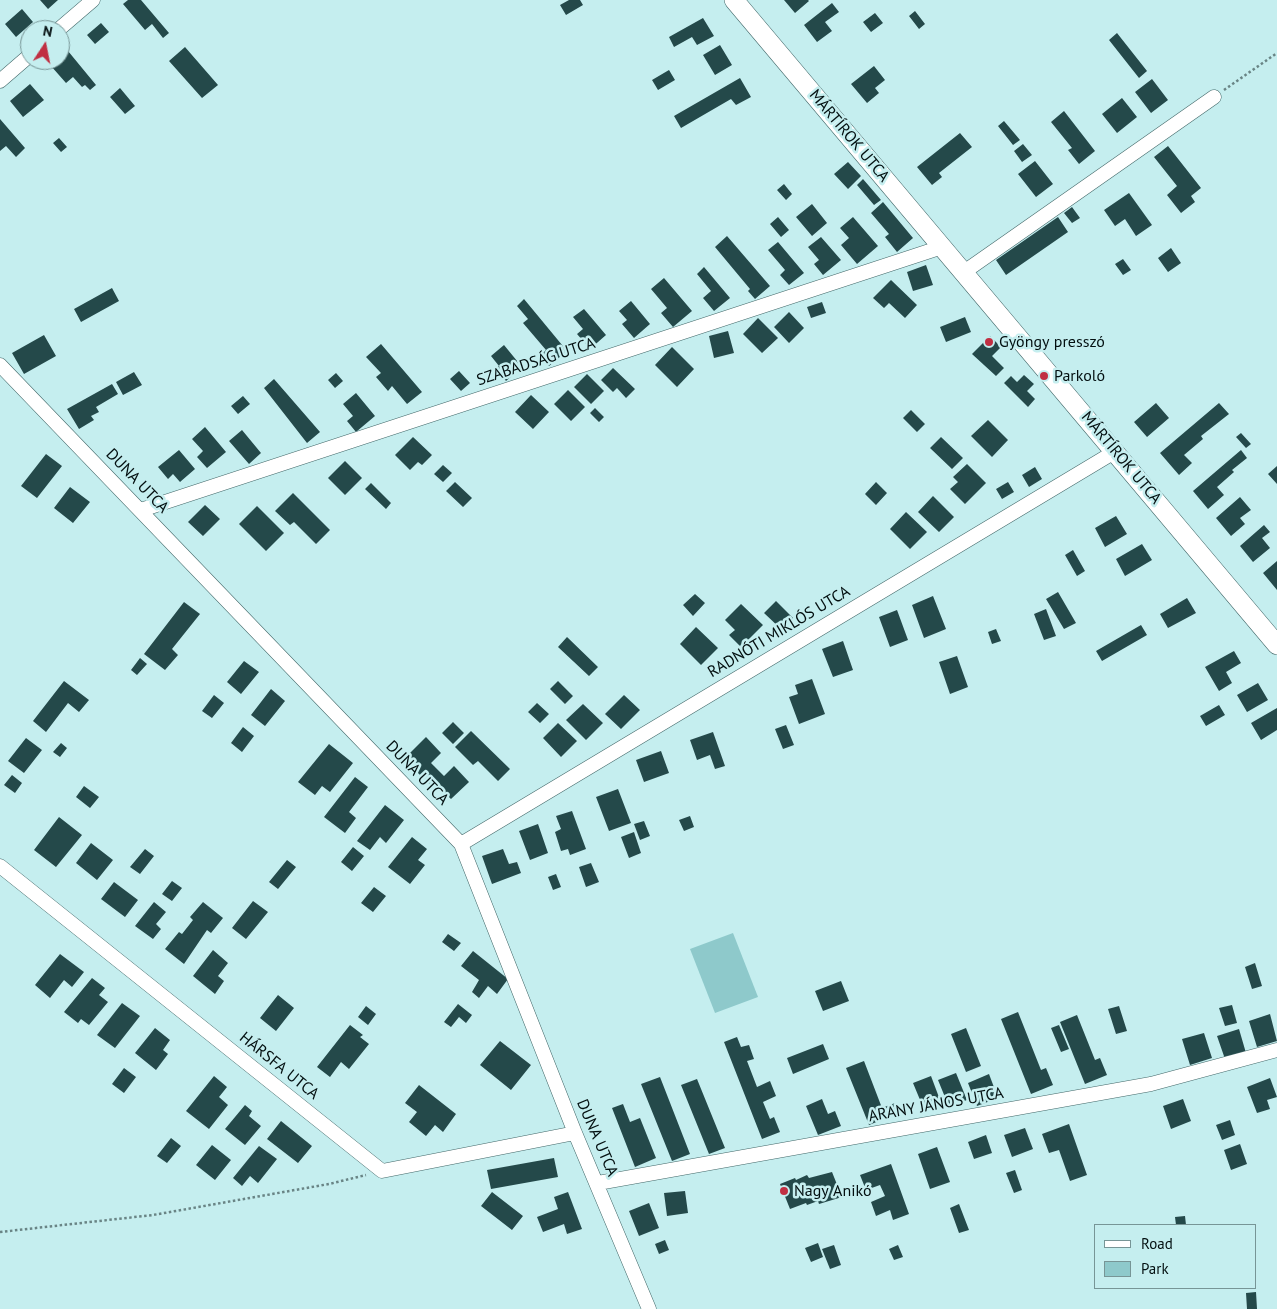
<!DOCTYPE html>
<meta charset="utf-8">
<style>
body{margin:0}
#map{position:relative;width:1277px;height:1309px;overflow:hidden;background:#c5eeef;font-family:"PT Sans",sans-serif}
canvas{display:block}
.legend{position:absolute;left:1094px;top:1224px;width:162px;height:65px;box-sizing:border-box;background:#c5eeef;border:1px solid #779596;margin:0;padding:6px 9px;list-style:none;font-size:15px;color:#030f10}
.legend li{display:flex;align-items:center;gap:10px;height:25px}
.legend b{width:25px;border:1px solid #779596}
.north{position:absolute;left:20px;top:20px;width:50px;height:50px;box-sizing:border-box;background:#c5eeef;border:1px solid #779596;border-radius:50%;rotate:11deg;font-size:14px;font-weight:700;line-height:20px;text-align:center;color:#030f10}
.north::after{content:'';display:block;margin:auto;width:18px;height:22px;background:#c02f42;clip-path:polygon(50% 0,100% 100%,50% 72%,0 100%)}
</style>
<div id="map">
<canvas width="1277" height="1309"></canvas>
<ul class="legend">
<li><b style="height:6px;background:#fff"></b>Road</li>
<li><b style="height:14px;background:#8ec9cb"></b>Park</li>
</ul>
<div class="north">N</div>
</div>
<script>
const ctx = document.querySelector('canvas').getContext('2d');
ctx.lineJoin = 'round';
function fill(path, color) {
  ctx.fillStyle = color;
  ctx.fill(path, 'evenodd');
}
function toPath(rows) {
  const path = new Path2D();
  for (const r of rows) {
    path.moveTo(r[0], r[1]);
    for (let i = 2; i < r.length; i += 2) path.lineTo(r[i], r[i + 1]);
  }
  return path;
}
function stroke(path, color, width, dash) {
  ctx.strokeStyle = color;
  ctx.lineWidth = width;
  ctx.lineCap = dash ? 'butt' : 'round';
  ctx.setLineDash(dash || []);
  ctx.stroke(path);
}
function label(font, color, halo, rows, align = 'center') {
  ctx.font = font + ' "PT Sans",sans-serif';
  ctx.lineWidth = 5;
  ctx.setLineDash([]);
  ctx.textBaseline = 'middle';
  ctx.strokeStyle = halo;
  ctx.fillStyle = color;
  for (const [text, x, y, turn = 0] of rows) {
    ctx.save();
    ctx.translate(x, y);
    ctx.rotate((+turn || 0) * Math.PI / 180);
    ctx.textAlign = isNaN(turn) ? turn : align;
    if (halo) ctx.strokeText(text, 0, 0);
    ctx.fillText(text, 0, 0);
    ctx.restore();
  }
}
fill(toPath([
 [733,933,758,997,715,1013,690,949]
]), '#8ec9cb');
fill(toPath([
 [40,0,58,0,48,9],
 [128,0,141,0,169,33,163,38,152,24,145,30,123,4],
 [569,0,580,0,583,5,566,15,560,5],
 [784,0,808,0,809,1,795,13],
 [832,3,839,12,825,22,832,31,817,42,804,25],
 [22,9,33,22,16,37,5,24],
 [915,11,925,24,919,29,909,16],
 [875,13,883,23,871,32,863,22],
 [703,18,714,36,697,45,692,37,674,47,669,37],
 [101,23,109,32,95,44,87,35],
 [1117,33,1147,71,1139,78,1109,40],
 [720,45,732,65,715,75,703,55],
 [185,47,218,85,202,98,169,61],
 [68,51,96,85,90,90,85,85,82,87,73,77,66,83,51,66],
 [874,66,885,80,875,88,879,93,867,103,851,84],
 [669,70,675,80,658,90,652,80],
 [740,78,751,97,736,105,731,99,681,128,674,116],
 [1152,79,1168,100,1151,113,1135,92],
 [30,84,44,100,23,117,10,101],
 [120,88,135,106,125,114,110,97],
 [1122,98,1137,117,1117,133,1102,114],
 [1064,111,1095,151,1079,164,1068,150,1072,148,1051,122],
 [0,119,25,148,16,157,6,146,0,151],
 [1004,121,1020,140,1013,145,998,126],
 [960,133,972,147,939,173,942,177,932,185,917,167],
 [59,138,67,147,61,152,53,143],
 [1023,144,1032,155,1022,162,1014,151],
 [1168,146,1201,188,1191,196,1195,202,1181,213,1167,195,1177,186,1154,157],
 [1035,161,1053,184,1036,197,1018,174],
 [848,162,861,176,848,189,834,174],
 [863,179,881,200,874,205,857,185],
 [784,184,792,194,786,200,777,190],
 [1129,193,1152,225,1136,236,1125,219,1115,226,1104,210],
 [883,202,913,238,897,252,885,237,889,234,871,213],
 [812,204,827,223,812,236,796,217],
 [1072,207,1080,218,1072,223,1064,213],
 [778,217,789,230,781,237,770,224],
 [853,217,878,246,857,264,841,245,849,238,840,228],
 [1058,217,1068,232,1006,275,996,260],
 [727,236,770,286,755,299,748,291,750,289,715,247],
 [821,237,841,260,823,275,814,264,819,260,808,247],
 [778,242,804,273,789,285,780,275,785,270,768,250],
 [1171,248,1181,263,1168,272,1158,258],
 [1123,259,1131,270,1123,275,1115,264],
 [926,265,933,285,913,291,907,272],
 [704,267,730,298,714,311,703,298,711,291,697,274],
 [664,278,692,311,673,327,661,313,667,308,651,289],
 [891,280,917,305,905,318,889,303,884,308,873,298],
 [112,288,119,301,81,322,74,309],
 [524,299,567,351,549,366,540,355,546,350,523,323,528,319,517,306],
 [631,301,650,324,634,338,622,324,627,320,619,311],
 [822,302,826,313,811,318,807,307],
 [584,309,606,335,590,349,577,334,583,329,573,317],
 [789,312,804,328,789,343,774,327],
 [965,317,971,332,946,342,940,327],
 [758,318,778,338,762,353,743,334],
 [728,331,734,353,714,358,709,336],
 [44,335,56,356,24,374,12,353],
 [990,336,1001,347,992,356,1004,368,996,376,972,354],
 [381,344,422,392,407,404,392,386,388,391,376,377,381,373,366,357],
 [504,345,522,367,506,381,496,368,499,366,491,356],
 [672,347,694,369,677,387,655,365],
 [613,368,635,389,626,398,617,388,613,392,601,380],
 [459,371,470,383,461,391,450,379],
 [134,372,142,385,123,395,116,382],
 [336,373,343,381,335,388,328,380],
 [587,374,604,391,591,404,574,387],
 [1024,375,1034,384,1027,391,1035,399,1028,407,1004,383,1011,376,1017,382],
 [274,379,320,432,307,443,264,388],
 [112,384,118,394,96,407,99,412,91,416,94,420,79,429,67,409],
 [568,390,585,407,571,421,554,404],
 [356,393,375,416,356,432,347,421,353,416,343,404],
 [531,395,549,412,533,429,515,412],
 [243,396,250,404,238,414,231,406],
 [1156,403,1169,418,1147,437,1134,422],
 [1219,403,1229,414,1201,436,1203,439,1184,455,1192,463,1179,475,1160,453],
 [595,408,604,417,599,422,590,413],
 [911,410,925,424,917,432,903,418],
 [988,420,1008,440,992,457,971,436],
 [205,427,226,452,207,468,197,457,203,451,192,439],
 [242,430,261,453,249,464,229,441],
 [1241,433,1251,444,1246,448,1236,437],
 [413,437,432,455,422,465,418,462,410,470,395,455],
 [941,437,963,458,952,469,930,448],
 [179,450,195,469,180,482,173,474,168,479,158,467],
 [1241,450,1247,458,1232,470,1234,472,1217,487,1224,495,1208,509,1193,491],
 [46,454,62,466,37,498,21,486],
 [345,461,362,478,345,495,328,478],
 [967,464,986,483,965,504,950,489,958,482,953,477],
 [443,465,452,473,443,482,434,474],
 [1277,466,1277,484,1268,474],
 [1035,467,1042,479,1029,487,1022,475],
 [455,482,472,498,463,507,446,491],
 [876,482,887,493,876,505,865,494],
 [1008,482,1014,492,1002,499,996,489],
 [371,483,391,503,386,509,365,489],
 [70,487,90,502,73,523,54,508],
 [293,493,330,530,316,544,294,522,290,525,275,511],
 [933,496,954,517,939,532,918,512],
 [1240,497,1251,510,1240,518,1245,524,1231,536,1216,518],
 [205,505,220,519,203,536,188,522],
 [257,506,284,533,266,551,239,524],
 [906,512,927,532,910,549,890,529],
 [1116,516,1127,534,1105,547,1095,528],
 [1264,525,1270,532,1262,538,1270,548,1253,562,1240,546],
 [1142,544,1152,560,1125,576,1116,559],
 [1073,550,1085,571,1077,576,1065,555],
 [1277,561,1277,590,1263,573],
 [1058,592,1076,623,1064,629,1046,599],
 [695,594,705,603,693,616,683,605],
 [933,596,946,629,924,638,912,605],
 [1187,598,1196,613,1168,628,1160,614],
 [776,601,793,618,782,630,764,613],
 [184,602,200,614,172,649,178,655,165,670,144,654],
 [741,604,763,625,741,647,729,635,735,630,725,620],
 [1046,609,1056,636,1044,640,1034,614],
 [897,610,908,640,890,647,879,617],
 [1141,625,1147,635,1102,661,1096,651],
 [696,627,718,648,701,665,680,644],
 [996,629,1001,641,992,644,988,632],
 [567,637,598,667,589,676,558,647],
 [843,641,853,670,833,677,822,649],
 [1234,651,1241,663,1226,672,1232,683,1219,691,1205,667],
 [957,656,968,687,950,694,939,662],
 [140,658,147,664,137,675,131,670],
 [244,661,259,672,241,694,227,682],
 [812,679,825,714,799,724,789,697,798,694,795,685],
 [64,681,89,700,79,712,68,703,46,732,33,721],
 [558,681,573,696,565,704,550,689],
 [1258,683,1268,700,1247,712,1237,695],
 [271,689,285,701,265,726,251,715],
 [214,695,224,703,212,718,202,711],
 [624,695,640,710,621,729,605,714],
 [537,703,549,714,540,723,528,712],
 [583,704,603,723,586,740,566,720],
 [1219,705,1225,715,1206,726,1200,716],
 [1277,708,1277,730,1261,740,1251,723],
 [453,722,464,733,453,744,442,733],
 [558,723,577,741,561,757,543,738],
 [786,725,794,745,783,749,775,729],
 [243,727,254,736,242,752,231,743],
 [471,731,510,769,498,781,478,761,473,765,455,747],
 [713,732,725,766,715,769,710,755,697,760,690,740],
 [426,737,441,753,431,763,444,776,454,766,469,782,451,799,439,787,435,790,417,772,420,768,408,755],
 [26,738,42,750,24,773,8,761],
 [61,743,67,748,60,757,53,752],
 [329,744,353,763,330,792,322,786,315,795,298,782],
 [661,751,669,773,644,782,636,760],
 [12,775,22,783,15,793,4,785],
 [355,777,368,787,349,812,356,818,345,833,324,817],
 [84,786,99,797,90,808,76,797],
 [618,789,631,823,609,831,596,797],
 [385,805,404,820,386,843,380,837,370,850,357,841],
 [572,811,586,849,570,855,568,849,561,851,555,832,561,829,556,816],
 [690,816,694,827,684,831,679,820],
 [59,817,82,835,56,867,34,850],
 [644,821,650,836,640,840,634,824],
 [538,824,548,853,530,860,519,831],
 [634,832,641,853,629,858,621,837],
 [412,837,427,849,418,860,425,865,410,884,388,867],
 [91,843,113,860,97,880,76,863],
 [353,847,364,856,352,871,341,862],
 [145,849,154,856,140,874,130,867],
 [503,849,509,864,517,862,521,873,492,884,482,856],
 [287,860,296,867,278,889,269,882],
 [591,863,599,882,586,887,579,867],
 [556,874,561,887,553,890,548,877],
 [172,881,182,888,172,901,162,894],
 [114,882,138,900,125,917,101,899],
 [374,887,386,896,373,912,361,903],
 [253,901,268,912,246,939,232,928],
 [154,902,166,912,156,924,161,929,153,939,135,926],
 [203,902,223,918,211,933,207,930,184,964,165,949,179,932,182,934,193,920,190,917],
 [448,934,461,943,454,951,442,942],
 [213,950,228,963,218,976,224,981,215,994,193,976],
 [473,951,508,979,497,994,488,986,479,998,472,992,479,980,461,966],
 [60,954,84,972,72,987,64,980,50,998,35,985],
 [1255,963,1262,986,1252,989,1245,967],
 [92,978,105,988,99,995,108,1002,89,1025,81,1019,78,1023,64,1012],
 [841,981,849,1001,823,1011,815,991],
 [278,995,294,1008,276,1031,260,1018],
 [122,1003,140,1016,115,1048,97,1035],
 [458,1004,472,1015,466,1023,459,1017,451,1027,444,1022],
 [1232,1005,1237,1023,1225,1026,1219,1008],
 [366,1006,376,1014,368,1025,358,1017],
 [1119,1006,1127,1031,1116,1034,1108,1009],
 [1018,1012,1041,1070,1046,1068,1053,1085,1031,1094,1001,1019],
 [1270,1014,1277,1041,1257,1047,1249,1021],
 [1077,1015,1095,1060,1100,1058,1107,1075,1085,1084,1060,1022],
 [350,1025,363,1035,360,1037,369,1044,349,1069,341,1062,330,1077,317,1067],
 [1059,1025,1069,1049,1061,1052,1051,1028],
 [155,1028,170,1040,163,1050,168,1054,156,1070,135,1053],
 [966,1028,981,1066,966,1072,951,1034],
 [1239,1029,1246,1053,1225,1059,1217,1036],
 [1204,1033,1212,1058,1190,1065,1182,1039],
 [737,1037,741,1047,749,1045,754,1059,747,1061,757,1087,770,1081,776,1096,763,1102,770,1119,774,1117,780,1132,762,1139,724,1042],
 [500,1041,531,1065,511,1090,480,1065],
 [823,1044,829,1059,793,1074,787,1058],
 [864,1061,882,1108,895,1103,899,1113,869,1125,846,1068],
 [124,1068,136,1077,124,1093,112,1084],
 [956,1073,967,1100,949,1107,938,1080],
 [989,1074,998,1098,977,1106,968,1083],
 [214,1076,227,1087,219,1097,228,1105,209,1129,186,1111],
 [931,1076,940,1100,923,1107,913,1083],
 [660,1077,690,1154,672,1161,641,1084],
 [1270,1078,1277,1097,1267,1100,1270,1109,1257,1113,1247,1087],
 [697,1079,725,1148,709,1154,681,1085],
 [419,1085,456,1114,443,1132,435,1125,426,1136,409,1122,417,1112,405,1103],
 [822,1099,828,1114,835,1111,841,1126,818,1135,806,1106],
 [1183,1099,1191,1121,1171,1129,1163,1106],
 [623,1104,630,1122,640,1118,656,1158,635,1167,612,1108],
 [245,1105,252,1111,249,1116,261,1126,245,1145,225,1129],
 [1230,1120,1235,1135,1222,1140,1216,1125],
 [281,1121,312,1146,298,1163,267,1139],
 [1069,1124,1087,1175,1070,1181,1059,1150,1049,1153,1042,1134],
 [1025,1128,1033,1149,1012,1157,1004,1135],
 [986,1135,992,1153,974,1159,968,1142],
 [171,1138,181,1146,167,1163,157,1156],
 [1240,1144,1247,1164,1231,1170,1224,1150],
 [212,1145,231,1160,215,1180,196,1165],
 [259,1146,277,1159,258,1183,250,1176,242,1186,233,1178],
 [937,1147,950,1182,930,1189,918,1154],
 [554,1158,558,1177,491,1189,487,1170],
 [891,1164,909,1214,893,1220,890,1210,876,1216,871,1202,885,1196,880,1185,866,1190,860,1175],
 [1015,1170,1022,1190,1014,1193,1006,1173],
 [832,1172,842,1197,819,1204,818,1201,807,1205,806,1203,790,1209,780,1184,795,1178,796,1180,807,1175,809,1178],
 [685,1191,688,1213,667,1216,664,1193],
 [492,1192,523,1216,512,1230,481,1206],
 [568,1192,582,1229,567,1234,564,1224,543,1232,537,1217,558,1209,554,1197],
 [649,1203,659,1228,639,1236,629,1211],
 [959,1204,969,1230,959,1233,950,1208],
 [1185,1216,1186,1225,1176,1225,1175,1217],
 [665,1240,669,1250,659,1254,655,1244],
 [818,1243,823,1257,811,1262,805,1248],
 [834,1245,841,1265,830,1269,822,1249],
 [898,1245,903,1257,894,1260,889,1249],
 [1256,1292,1257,1309,1247,1309,1246,1293]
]), '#24494a');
const minor = toPath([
 [58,30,93,0],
 [0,81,30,55],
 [964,272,1214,97],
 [0,365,461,844,575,1133,649,1309],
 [141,510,942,247],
 [461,844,1116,451],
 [0,866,382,1171,575,1133],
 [598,1183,1151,1084,1277,1050]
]);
const secondary = toPath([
 [734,0,1277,645]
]);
stroke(minor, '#436869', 15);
stroke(secondary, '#436869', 20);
stroke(toPath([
 [1224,90,1277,53],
 [0,1232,153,1215,329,1184,366,1175]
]), '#698485', 2.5, [2.5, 2.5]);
stroke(minor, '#fff', 14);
stroke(secondary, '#fff', 19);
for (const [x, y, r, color] of [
 [989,342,5,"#c02f42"],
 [1044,376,5,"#c02f42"],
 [784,1191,5,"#c02f42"]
]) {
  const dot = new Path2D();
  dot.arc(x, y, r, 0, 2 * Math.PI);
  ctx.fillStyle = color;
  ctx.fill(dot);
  stroke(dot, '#c5eeef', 2);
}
label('16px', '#030f10', '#c5eeef', [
 ["MÁRTÍROK UTCA",849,136,50],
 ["SZABADSÁG UTCA",536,362,-18],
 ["MÁRTÍROK UTCA",1121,458,50],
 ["DUNA UTCA",137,481,46],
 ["RADNÓTI MIKLÓS UTCA",779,632,-31],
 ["DUNA UTCA",417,773,46],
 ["HÁRSFA UTCA",279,1066,39],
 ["ARANY JÁNOS UTCA",936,1105,-10],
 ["DUNA UTCA",597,1138,67]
]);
label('16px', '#030f10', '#c5eeef', [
 ["Gyöngy presszó",999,342],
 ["Parkoló",1054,376],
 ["Nagy Anikó",794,1191]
], 'left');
</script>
